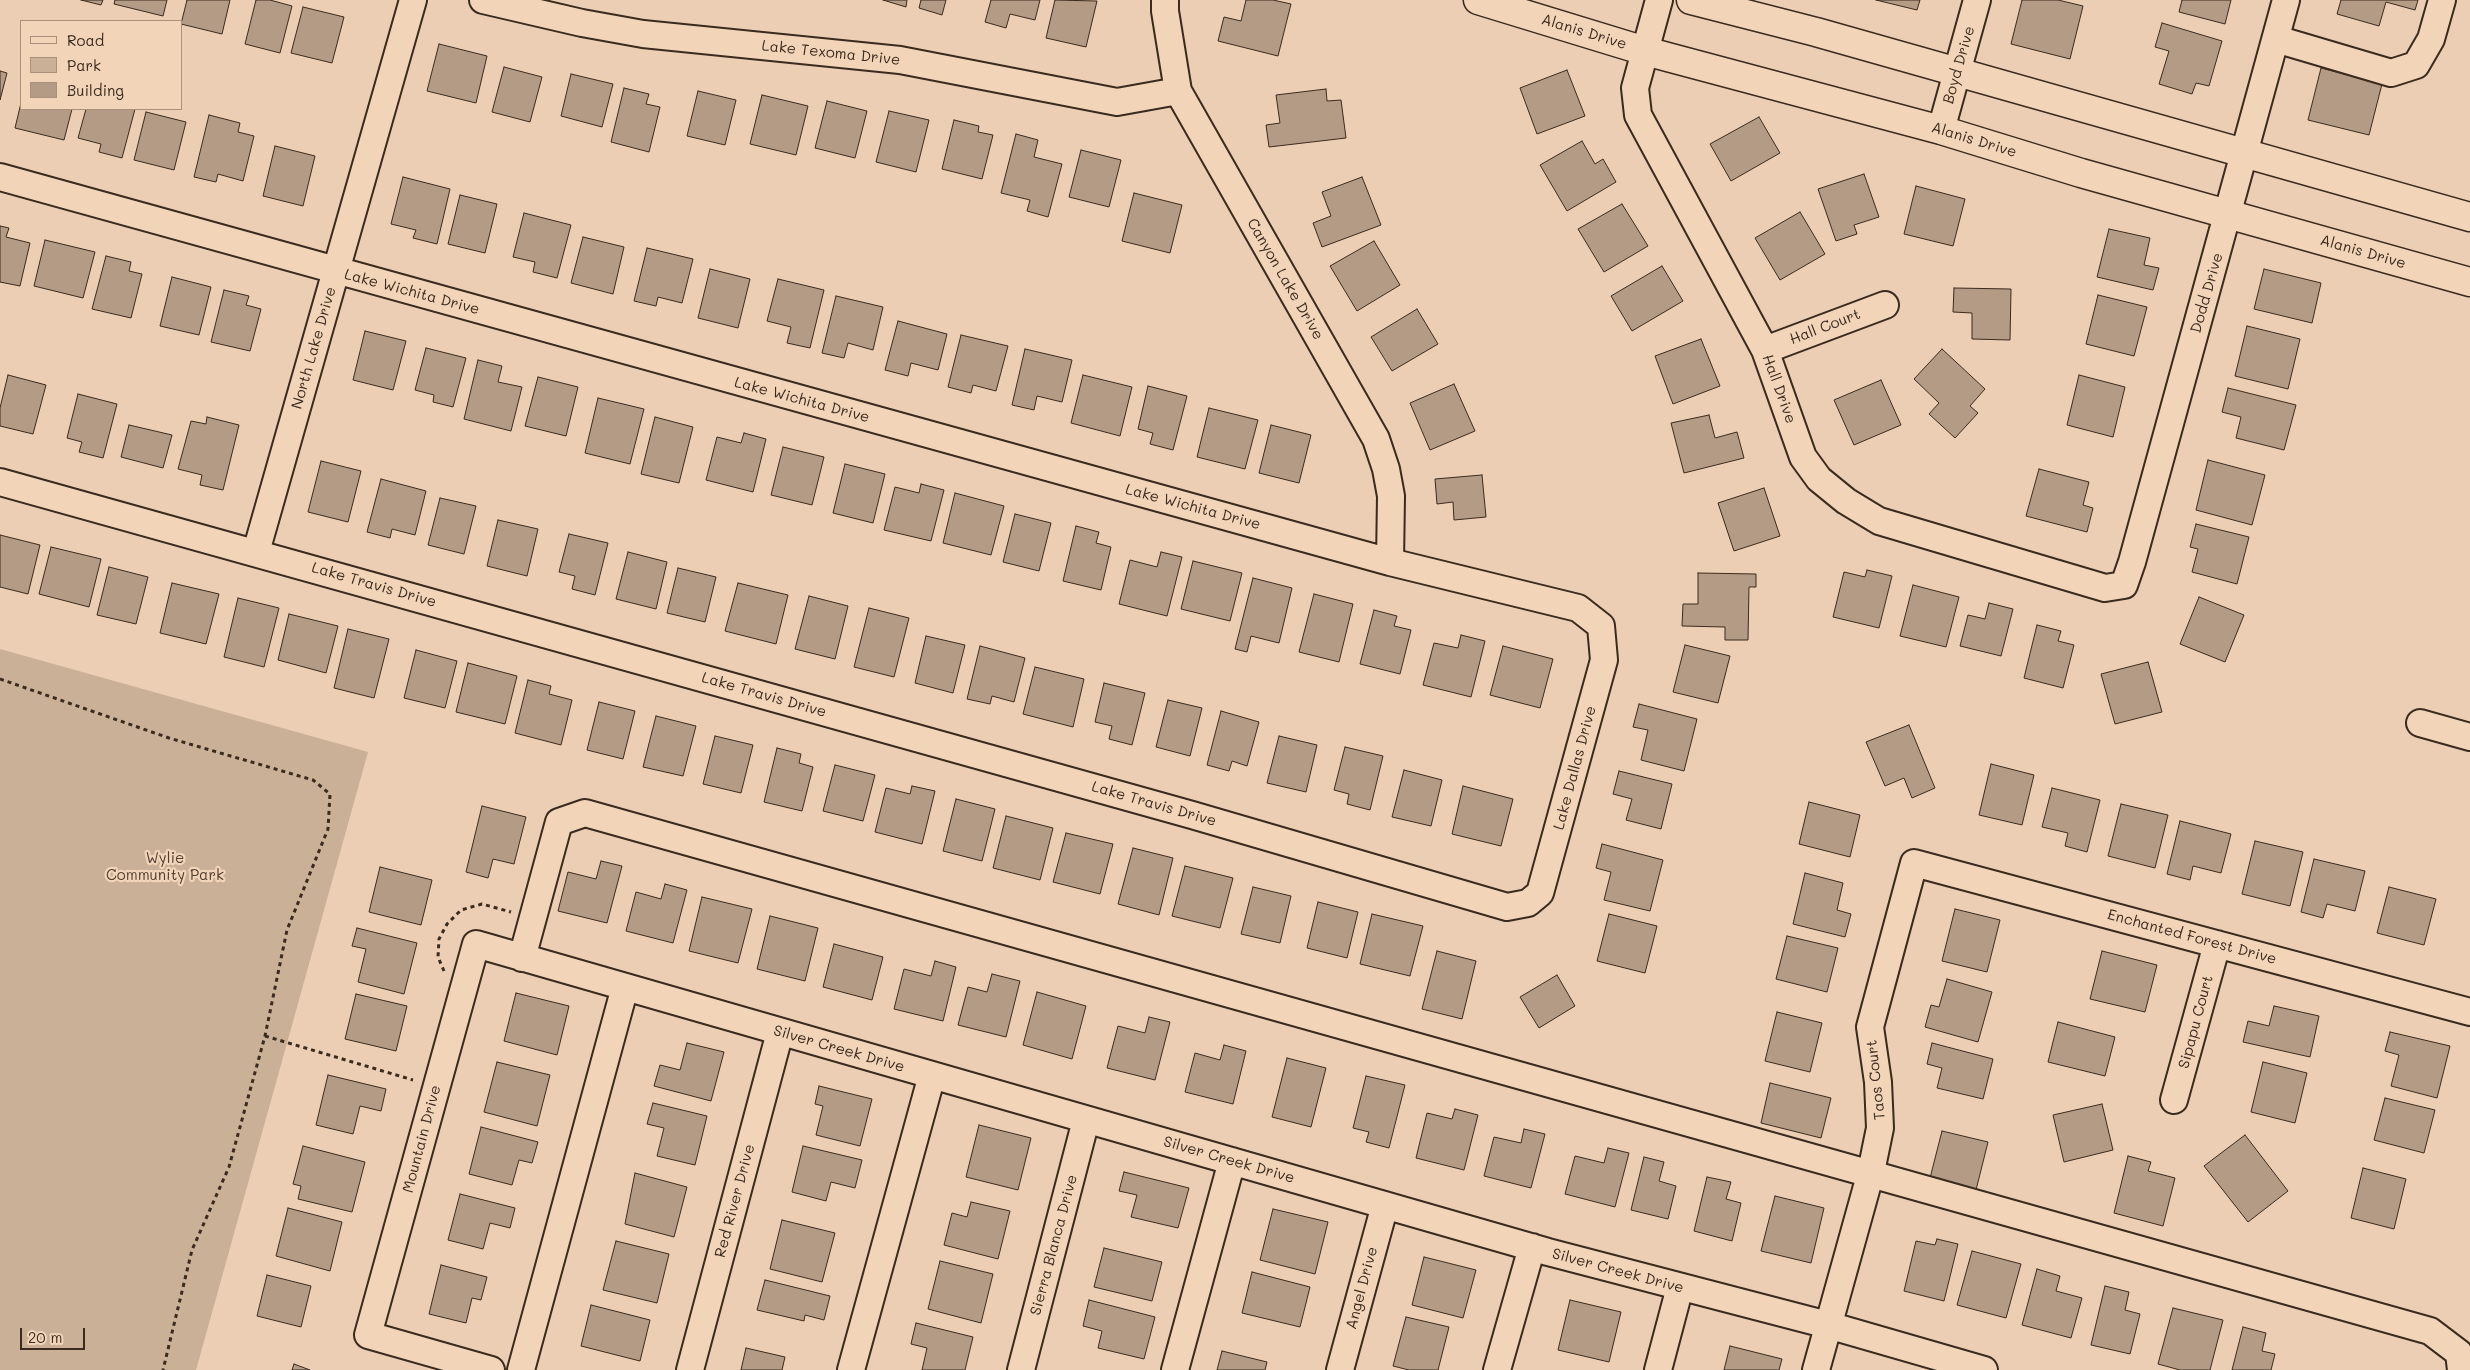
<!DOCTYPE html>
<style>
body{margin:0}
#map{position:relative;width:2470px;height:1370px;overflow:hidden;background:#ebceb3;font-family:Mali,sans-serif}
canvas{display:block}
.legend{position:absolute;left:20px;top:20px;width:162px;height:90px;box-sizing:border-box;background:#f2d5b9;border:1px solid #a9917b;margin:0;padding:6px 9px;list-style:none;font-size:15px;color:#3b2a1e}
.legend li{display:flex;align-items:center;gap:10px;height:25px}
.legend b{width:25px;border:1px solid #a9917b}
.scale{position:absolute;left:20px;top:1328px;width:65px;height:22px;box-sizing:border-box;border:2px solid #3b2a1e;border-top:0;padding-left:6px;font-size:15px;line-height:18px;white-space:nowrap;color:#3b2a1e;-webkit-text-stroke:4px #f2d5b9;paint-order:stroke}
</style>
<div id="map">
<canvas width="2470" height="1370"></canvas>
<ul class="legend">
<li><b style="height:6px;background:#f2d5b9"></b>Road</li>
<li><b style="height:14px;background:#cab097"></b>Park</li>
<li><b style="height:14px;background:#b49b85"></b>Building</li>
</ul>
<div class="scale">20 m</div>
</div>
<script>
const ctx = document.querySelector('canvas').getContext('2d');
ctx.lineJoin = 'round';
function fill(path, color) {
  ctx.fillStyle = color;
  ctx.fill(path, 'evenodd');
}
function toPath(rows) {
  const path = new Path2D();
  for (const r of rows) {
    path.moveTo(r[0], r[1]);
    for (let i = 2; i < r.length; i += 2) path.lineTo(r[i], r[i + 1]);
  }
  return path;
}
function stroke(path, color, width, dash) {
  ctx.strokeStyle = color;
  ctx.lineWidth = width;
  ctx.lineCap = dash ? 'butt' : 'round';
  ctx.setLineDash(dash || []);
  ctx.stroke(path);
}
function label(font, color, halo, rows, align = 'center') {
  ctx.font = font + ' Mali,sans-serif';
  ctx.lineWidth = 4.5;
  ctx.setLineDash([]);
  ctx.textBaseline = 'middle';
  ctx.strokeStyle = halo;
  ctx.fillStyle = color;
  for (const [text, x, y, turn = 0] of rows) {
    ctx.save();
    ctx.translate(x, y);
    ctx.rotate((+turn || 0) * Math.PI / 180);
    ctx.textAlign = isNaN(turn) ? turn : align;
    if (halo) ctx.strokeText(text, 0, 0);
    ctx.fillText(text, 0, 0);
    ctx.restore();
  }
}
fill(toPath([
 [0,649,368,752,196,1370,0,1370]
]), '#cab097');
const building = toPath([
 [81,0,103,0,101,5,81,0],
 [115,0,167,0,163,16,114,4,115,0],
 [187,0,230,0,222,34,181,24,187,0],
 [256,0,270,0,292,6,280,53,245,44,256,0],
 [883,0,907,0,906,7,883,0],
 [921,0,946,0,942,15,919,8,921,0],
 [991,0,1040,0,1035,20,1010,14,1006,28,985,22,991,0],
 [1055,0,1097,1,1086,47,1046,38,1055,0],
 [1246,0,1273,0,1291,4,1278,56,1218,41,1224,17,1241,21,1246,0],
 [1876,0,1920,0,1917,10,1876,0],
 [2022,0,2058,0,2083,6,2070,59,2011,44,2022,0],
 [2182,0,2231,0,2225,24,2179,12,2182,0],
 [2341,0,2418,0,2415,10,2386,2,2379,26,2337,14,2341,0],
 [303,7,344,17,332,63,291,53,303,7],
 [2162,23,2222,41,2209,86,2196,83,2192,94,2159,84,2169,51,2155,47,2162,23],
 [439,44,487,56,476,103,427,91,439,44],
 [504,67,542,77,530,122,492,112,504,67],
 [2321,68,2382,84,2369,135,2308,120,2321,68],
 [1567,70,1585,116,1537,134,1520,88,1567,70],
 [0,71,7,73,0,100,0,71],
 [571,74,613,84,602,127,561,116,571,74],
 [624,88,649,94,646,104,660,107,649,152,611,142,624,88],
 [1326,89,1327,101,1341,100,1346,138,1269,147,1266,125,1280,123,1276,95,1326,89],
 [698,91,736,100,725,145,687,136,698,91],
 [762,95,808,106,796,155,750,144,762,95],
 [827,101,867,111,855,158,815,148,827,101],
 [21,103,21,109,72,109,64,140,15,128,21,103],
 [86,109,135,109,122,158,99,152,101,144,78,138,86,109],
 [889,111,929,120,916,172,876,162,889,111],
 [146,112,186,122,174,170,134,160,146,112],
 [209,115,240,123,238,132,254,136,243,181,218,174,216,182,194,177,209,115],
 [1759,117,1780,153,1731,181,1710,144,1759,117],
 [954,120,979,126,978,132,993,135,982,179,942,169,954,120],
 [1016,134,1038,140,1034,157,1062,164,1048,217,1027,211,1030,200,1001,193,1016,134],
 [1582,141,1595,164,1603,159,1616,182,1567,211,1540,165,1582,141],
 [275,146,315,156,303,206,263,196,275,146],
 [1081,150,1121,160,1109,207,1069,197,1081,150],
 [1864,174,1879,217,1854,225,1857,234,1836,241,1818,189,1864,174],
 [403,177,450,189,437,244,413,238,416,230,391,224,403,177],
 [1362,177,1381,225,1322,247,1313,223,1331,216,1322,192,1362,177],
 [1916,186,1965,199,1953,246,1904,234,1916,186],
 [1134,193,1182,205,1170,253,1122,241,1134,193],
 [460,195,497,204,485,253,448,244,460,195],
 [1622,204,1648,246,1604,272,1578,229,1622,204],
 [1800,212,1825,254,1780,280,1755,238,1800,212],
 [524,213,571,225,557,278,533,272,535,262,513,257,524,213],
 [0,226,9,228,6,237,30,243,20,286,0,282,0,226],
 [2109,229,2150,238,2144,265,2159,268,2153,290,2097,277,2109,229],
 [583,237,624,247,613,294,571,283,583,237],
 [45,240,95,252,83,298,34,286,45,240],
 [1374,241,1400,285,1357,311,1330,266,1374,241],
 [647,248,693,259,682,303,658,297,656,306,634,301,647,248],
 [106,256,131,262,129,271,142,274,131,318,92,309,106,256],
 [1662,266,1683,301,1632,331,1611,296,1662,266],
 [710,269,750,279,738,328,698,318,710,269],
 [2264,269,2321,283,2312,323,2254,309,2264,269],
 [172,277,211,287,199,335,160,326,172,277],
 [778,279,824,290,810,348,787,343,791,327,767,321,778,279],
 [1954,288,2011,289,2010,340,1972,339,1972,313,1953,312,1954,288],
 [224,290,249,296,246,305,261,309,250,351,211,342,224,290],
 [2098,295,2147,307,2134,356,2086,344,2098,295],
 [836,296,883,307,873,350,848,343,844,358,822,353,836,296],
 [1417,309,1438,344,1392,371,1371,337,1417,309],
 [898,321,947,334,938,370,911,363,908,376,885,370,898,321],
 [2247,326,2300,339,2288,389,2235,376,2247,326],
 [365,331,406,341,393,390,353,380,365,331],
 [961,335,1008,346,996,391,973,385,971,393,948,387,961,335],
 [1701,339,1720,386,1673,404,1655,356,1701,339],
 [426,348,466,358,453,407,433,402,434,395,415,390,426,348],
 [1025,349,1072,360,1062,402,1037,396,1034,410,1012,405,1025,349],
 [1942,349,1985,389,1970,406,1978,413,1955,438,1929,414,1939,403,1914,379,1942,349],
 [478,360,502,366,498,382,522,387,511,431,464,419,478,360],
 [8,375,46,385,33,434,0,426,0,408,8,375],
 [1083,375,1132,387,1120,436,1071,423,1083,375],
 [2079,375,2125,387,2113,437,2067,425,2079,375],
 [538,377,578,387,566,436,525,426,538,377],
 [1881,380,1901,425,1854,445,1834,400,1881,380],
 [1454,384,1475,431,1430,450,1410,403,1454,384],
 [1148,386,1187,396,1173,450,1150,444,1153,433,1138,429,1148,386],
 [2228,388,2296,405,2284,450,2236,438,2241,417,2222,412,2228,388],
 [78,394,117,404,103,458,79,452,82,442,67,438,78,394],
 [598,398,644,409,630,464,585,453,598,398],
 [1209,408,1258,420,1245,469,1197,457,1209,408],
 [1709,415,1715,438,1737,432,1744,458,1684,473,1671,423,1709,415],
 [207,417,239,425,223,490,200,485,202,475,178,469,191,421,206,424,207,417],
 [655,417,693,427,679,483,641,474,655,417],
 [129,425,172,435,163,468,121,457,129,425],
 [1271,425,1311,435,1299,483,1259,473,1271,425],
 [744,433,766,439,753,492,706,480,717,437,741,443,744,433],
 [783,447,824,457,812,505,771,495,783,447],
 [2208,460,2265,475,2252,525,2196,510,2208,460],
 [321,461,361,471,348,522,308,512,321,461],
 [845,464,885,474,873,523,833,513,845,464],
 [2039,469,2089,482,2083,505,2093,508,2087,532,2026,516,2039,469],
 [1482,475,1486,517,1454,520,1453,502,1437,504,1435,479,1482,475],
 [381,479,426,491,415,535,392,529,390,538,367,532,381,479],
 [921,484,944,490,931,541,884,530,895,487,919,493,921,484],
 [1764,488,1780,536,1734,551,1718,503,1764,488],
 [955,493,1004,506,991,555,943,543,955,493],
 [440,498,476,506,464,554,428,545,440,498],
 [1015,514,1051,523,1039,571,1003,562,1015,514],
 [498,520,538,529,527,576,487,566,498,520],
 [2196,524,2249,537,2237,584,2192,572,2198,549,2190,547,2196,524],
 [1076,526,1099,532,1096,543,1111,547,1101,590,1063,581,1076,526],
 [569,534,608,543,595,595,572,589,575,576,559,572,569,534],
 [0,535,40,545,28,594,0,587,0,535],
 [51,547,101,559,89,607,39,594,51,547],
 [628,552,667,562,656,609,616,599,628,552],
 [1161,552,1182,557,1167,616,1119,604,1130,560,1157,567,1161,552],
 [1193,561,1242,573,1230,621,1181,609,1193,561],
 [109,567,148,577,136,624,97,615,109,567],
 [678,568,716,577,705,622,667,613,678,568],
 [1867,570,1892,576,1879,628,1833,617,1844,572,1865,577,1867,570],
 [1698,573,1756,574,1756,587,1749,587,1748,640,1725,640,1725,627,1682,626,1683,604,1698,604,1698,573],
 [1253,578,1292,588,1279,643,1251,636,1247,652,1235,649,1253,578],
 [172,583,219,594,206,644,160,633,172,583],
 [738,583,788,595,776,644,725,631,738,583],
 [1913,585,1959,597,1946,647,1900,636,1913,585],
 [1314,594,1353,604,1339,662,1299,652,1314,594],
 [809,596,848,606,835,659,795,649,809,596],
 [2199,597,2244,615,2225,662,2180,644,2199,597],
 [238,598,279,608,264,667,224,657,238,598],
 [1989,603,2013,609,2001,656,1960,646,1968,615,1985,619,1989,603],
 [869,608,909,618,894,677,854,667,869,608],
 [1374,610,1397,616,1394,626,1411,630,1400,674,1360,664,1374,610],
 [289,614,338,626,326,673,278,660,289,614],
 [2037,625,2061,631,2058,641,2074,645,2063,688,2024,678,2037,625],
 [348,629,389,639,374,698,334,688,348,629],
 [1461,635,1485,641,1471,697,1423,685,1434,643,1458,648,1461,635],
 [926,636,965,645,953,693,915,683,926,636],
 [1685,645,1730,656,1718,703,1673,692,1685,645],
 [980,646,1025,658,1014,702,992,696,990,704,967,699,980,646],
 [1503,646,1553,659,1540,708,1490,695,1503,646],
 [416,650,457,661,445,708,404,698,416,650],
 [2148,662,2162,712,2115,724,2101,674,2148,662],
 [468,663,517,676,505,724,456,712,468,663],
 [1035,667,1084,679,1073,727,1023,714,1035,667],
 [528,680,551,686,549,694,572,700,561,745,515,733,528,680],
 [1104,683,1145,693,1132,745,1109,739,1112,726,1095,722,1104,683],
 [1168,700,1202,708,1190,756,1156,747,1168,700],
 [599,702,635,711,623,759,587,750,599,702],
 [1639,704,1697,719,1684,771,1641,760,1648,730,1633,727,1639,704],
 [1221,711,1259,722,1247,766,1232,761,1229,771,1207,765,1221,711],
 [656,716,696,726,683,776,643,767,656,716],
 [1909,725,1935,788,1912,798,1904,778,1885,786,1866,742,1909,725],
 [715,736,753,745,741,793,703,784,715,736],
 [1279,736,1317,745,1306,792,1267,783,1279,736],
 [1345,747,1383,756,1370,810,1347,804,1349,794,1334,790,1345,747],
 [777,748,801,754,799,763,813,767,802,811,764,802,777,748],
 [1991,764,2034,775,2022,825,1979,815,1991,764],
 [835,765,875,775,863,821,823,811,835,765],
 [1404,770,1442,780,1431,826,1392,817,1404,770],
 [1619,771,1672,784,1661,829,1626,820,1632,799,1613,794,1619,771],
 [912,786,935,791,922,844,875,832,886,788,910,794,912,786],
 [1463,786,1513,799,1501,846,1452,834,1463,786],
 [2052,788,2100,800,2087,852,2065,846,2068,833,2042,827,2052,788],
 [956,799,995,809,982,861,943,851,956,799],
 [1809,802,1860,815,1850,857,1799,844,1809,802],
 [2121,804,2168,815,2155,868,2108,856,2121,804],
 [482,806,526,817,514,864,493,859,488,878,466,872,482,806],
 [1006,816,1053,828,1040,880,993,868,1006,816],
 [2180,821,2231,834,2221,873,2193,866,2190,880,2167,874,2180,821],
 [1066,833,1113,844,1100,894,1053,882,1066,833],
 [2255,841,2303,852,2290,906,2242,894,2255,841],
 [1602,844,1663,860,1650,911,1604,900,1611,872,1596,868,1602,844],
 [1133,848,1173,858,1159,915,1118,904,1133,848],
 [2314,859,2365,871,2355,911,2327,904,2323,918,2301,912,2314,859],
 [601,861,622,866,607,923,558,911,568,872,596,879,601,861],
 [1185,866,1233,878,1220,928,1172,916,1185,866],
 [380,867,432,880,421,925,369,912,380,867],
 [1805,873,1843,883,1837,910,1851,914,1845,937,1793,924,1805,873],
 [665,884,687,890,673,943,626,931,636,892,661,899,665,884],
 [1253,887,1291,896,1280,943,1241,934,1253,887],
 [2389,887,2436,899,2424,945,2377,933,2389,887],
 [702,897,752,909,738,963,689,951,702,897],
 [1318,902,1358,912,1347,958,1307,948,1318,902],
 [1955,909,2000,920,1987,972,1942,961,1955,909],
 [1372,914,1423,926,1410,976,1360,964,1372,914],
 [1609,914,1657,926,1645,973,1597,961,1609,914],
 [770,916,818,928,805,981,757,969,770,916],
 [357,928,417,943,404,994,358,982,366,949,352,946,357,928],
 [1787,936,1838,948,1827,992,1776,979,1787,936],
 [834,944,883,957,872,1000,823,987,834,944],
 [1437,951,1476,961,1462,1019,1422,1009,1437,951],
 [2102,951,2157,965,2145,1012,2090,999,2102,951],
 [935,961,956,967,943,1021,894,1009,904,969,931,976,935,961],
 [992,974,1020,981,1006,1037,958,1025,968,987,987,992,992,974],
 [1557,975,1575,1006,1539,1028,1520,997,1557,975],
 [1947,979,1992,992,1978,1042,1925,1027,1931,1005,1939,1007,1947,979],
 [1037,992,1086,1006,1072,1059,1023,1045,1037,992],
 [516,993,569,1006,557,1055,504,1041,516,993],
 [356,994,407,1006,396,1051,345,1039,356,994],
 [2274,1006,2319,1016,2310,1057,2243,1042,2248,1021,2269,1026,2274,1006],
 [1777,1012,1822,1023,1810,1072,1765,1061,1777,1012],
 [1149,1017,1170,1022,1155,1080,1107,1068,1118,1026,1145,1033,1149,1017],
 [2058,1022,2115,1037,2105,1076,2048,1062,2058,1022],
 [2390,1032,2450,1046,2437,1098,2391,1086,2399,1055,2385,1051,2390,1032],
 [687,1043,724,1052,711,1101,654,1086,660,1065,680,1070,687,1043],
 [1932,1043,1993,1059,1983,1099,1937,1088,1942,1068,1927,1064,1932,1043],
 [1224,1045,1246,1051,1233,1104,1185,1092,1195,1053,1220,1060,1224,1045],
 [1287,1058,1326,1068,1311,1127,1272,1117,1287,1058],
 [497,1062,550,1075,537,1126,484,1112,497,1062],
 [2263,1062,2307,1073,2295,1123,2251,1112,2263,1062],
 [328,1075,386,1089,381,1111,360,1106,353,1134,316,1125,328,1075],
 [1366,1076,1405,1085,1389,1148,1366,1142,1369,1132,1353,1128,1366,1076],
 [1770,1083,1831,1098,1821,1138,1761,1123,1770,1083],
 [819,1086,872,1099,860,1146,816,1135,823,1106,815,1104,819,1086],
 [2385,1098,2435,1110,2424,1153,2374,1140,2385,1098],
 [653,1103,707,1116,695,1165,657,1156,664,1128,647,1124,653,1103],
 [2102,1104,2113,1150,2064,1162,2053,1115,2102,1104],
 [1455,1109,1478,1115,1464,1170,1416,1158,1427,1113,1452,1119,1455,1109],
 [979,1125,1031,1138,1018,1190,966,1177,979,1125],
 [481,1127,538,1142,532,1163,519,1160,512,1185,469,1174,481,1127],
 [1524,1129,1545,1134,1531,1188,1484,1176,1494,1137,1521,1143,1524,1129],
 [1942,1131,1988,1142,1975,1194,1929,1182,1942,1131],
 [2245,1135,2288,1191,2248,1222,2204,1166,2245,1135],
 [303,1146,365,1162,352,1212,298,1199,301,1186,293,1184,303,1146],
 [803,1146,862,1160,855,1188,831,1182,826,1201,792,1192,803,1146],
 [1608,1148,1629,1153,1615,1207,1565,1194,1575,1156,1604,1163,1608,1148],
 [2128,1156,2151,1162,2148,1171,2175,1178,2163,1226,2114,1213,2128,1156],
 [1644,1157,1664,1162,1659,1181,1676,1186,1668,1219,1631,1210,1644,1157],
 [2363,1168,2406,1179,2394,1229,2351,1218,2363,1168],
 [1124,1172,1189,1188,1178,1228,1131,1217,1137,1195,1119,1191,1124,1172],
 [635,1173,687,1187,674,1237,625,1224,635,1173],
 [1707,1177,1731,1182,1726,1199,1741,1203,1732,1241,1694,1231,1707,1177],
 [460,1194,515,1208,510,1228,490,1223,483,1249,448,1240,460,1194],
 [1775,1196,1824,1208,1811,1263,1761,1251,1775,1196],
 [971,1202,1010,1211,998,1259,944,1245,952,1213,967,1217,971,1202],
 [288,1208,342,1222,330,1271,276,1256,288,1208],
 [1273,1209,1328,1222,1315,1274,1260,1260,1273,1209],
 [782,1220,835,1233,822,1282,770,1269,782,1220],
 [1937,1239,1958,1244,1944,1301,1904,1291,1916,1241,1935,1245,1937,1239],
 [616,1241,669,1254,657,1303,603,1290,616,1241],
 [1104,1248,1162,1262,1152,1301,1094,1287,1104,1248],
 [1972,1251,2021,1264,2006,1318,1957,1305,1972,1251],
 [1424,1257,1476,1270,1463,1318,1412,1305,1424,1257],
 [940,1261,993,1274,981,1323,928,1309,940,1261],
 [441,1265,487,1277,481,1300,472,1298,466,1323,429,1314,441,1265],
 [2037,1269,2060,1276,2056,1291,2082,1298,2071,1338,2022,1325,2037,1269],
 [1252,1272,1310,1287,1300,1327,1242,1313,1252,1272],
 [267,1275,311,1286,301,1327,257,1316,267,1275],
 [765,1280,830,1296,824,1320,805,1315,804,1321,757,1310,765,1280],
 [2105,1286,2129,1292,2125,1310,2140,1314,2130,1354,2091,1345,2105,1286],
 [1089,1300,1155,1317,1144,1359,1098,1348,1102,1331,1083,1326,1089,1300],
 [1570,1300,1621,1312,1609,1362,1558,1350,1570,1300],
 [591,1305,650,1320,640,1361,581,1346,591,1305],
 [2173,1308,2223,1320,2210,1370,2180,1370,2158,1364,2173,1308],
 [1406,1317,1449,1327,1438,1370,1409,1370,1393,1366,1406,1317],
 [916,1323,973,1337,965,1370,922,1370,927,1348,911,1344,916,1323],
 [2243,1327,2266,1333,2262,1351,2275,1354,2271,1370,2232,1370,2243,1327],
 [1730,1346,1782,1359,1779,1370,1724,1370,1730,1346],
 [746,1348,785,1357,782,1370,741,1370,746,1348],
 [1222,1351,1267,1362,1265,1370,1217,1370,1222,1351],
 [294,1364,310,1370,292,1370,294,1364]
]);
fill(building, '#b49b85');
stroke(building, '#3b2a1e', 1);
const minor = toPath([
 [483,0,582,23,643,34,900,60,1117,102,1178,91],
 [1165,0,1165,11,1178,91,1376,439,1386,469,1391,496,1390,562],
 [1659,0,1635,88,1638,115,1765,350,1803,457,1819,479,1846,501,1879,521,2105,588,2124,585,2132,562,2286,0],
 [2276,39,2391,73,2416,65,2431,39,2442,0],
 [1941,130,1977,0],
 [0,177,1390,562,1578,608,1601,626,1604,660,1540,893,1528,903,1507,907,1192,815,0,482],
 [1765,350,1885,305],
 [256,552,413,0],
 [2420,723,2470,737],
 [522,958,559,822,585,813,2430,1331,2459,1353,2461,1370],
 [2174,1100,2217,944],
 [491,1370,368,1335,476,944,1548,1252,1828,1325,1984,1370],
 [521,1370,625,987],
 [690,1370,780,1032],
 [851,1370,932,1075],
 [1021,1370,1086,1120],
 [1175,1370,1232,1161],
 [1340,1370,1385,1205],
 [1497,1370,1532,1247],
 [1658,1370,1680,1287],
 [1816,1370,1871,1172,1880,1128,1878,1082,1870,1027,1914,863,2470,1012]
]);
const major = toPath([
 [1478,0,1645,51,1941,130,2081,173,2470,282],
 [1691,0,1816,32,2470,217]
]);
stroke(minor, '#3b2a1e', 30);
stroke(major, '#3b2a1e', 31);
stroke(toPath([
 [0,679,169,738,313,780,330,794,328,829,287,930,265,1036,229,1167,192,1250,163,1370],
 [444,971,438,957,439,939,447,924,461,910,482,904,511,912],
 [265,1036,413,1080]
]), '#3b2a1e', 3, [4, 4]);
stroke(minor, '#f2d5b9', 26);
stroke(major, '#f2d5b9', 28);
label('15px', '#3b2a1e', '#f2d5b9', [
 ["Alanis Drive",1584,32,17],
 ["Lake Texoma Drive",831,53,6],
 ["Boyd Drive",1959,65,-74],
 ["Alanis Drive",1974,140,17],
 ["Alanis Drive",2363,252,16],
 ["Canyon Lake Drive",1285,279,60],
 ["Lake Wichita Drive",412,292,15],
 ["Dodd Drive",2207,293,-74],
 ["Hall Court",1825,327,-21],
 ["North Lake Drive",314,348,-74],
 ["Hall Drive",1779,389,70],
 ["Lake Wichita Drive",802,400,15],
 ["Lake Wichita Drive",1193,507,15],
 ["Lake Travis Drive",374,585,16],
 ["Lake Travis Drive",764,695,16],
 ["Lake Dallas Drive",1575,768,-75],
 ["Lake Travis Drive",1154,804,16],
 ["Enchanted Forest Drive",2192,937,15],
 ["Sipapu Court",2196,1022,-75],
 ["Silver Creek Drive",839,1049,16],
 ["Taos Court",1876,1080,-96],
 ["Mountain Drive",422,1139,-75],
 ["Silver Creek Drive",1229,1160,16],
 ["Red River Drive",735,1201,-75],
 ["Sierra Blanca Drive",1054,1245,-75],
 ["Silver Creek Drive",1618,1271,15],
 ["Angel Drive",1362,1288,-75]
]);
label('15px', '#503e30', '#f2d5b9', [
 ["Wylie",165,858],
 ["Community Park",165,875]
]);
</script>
